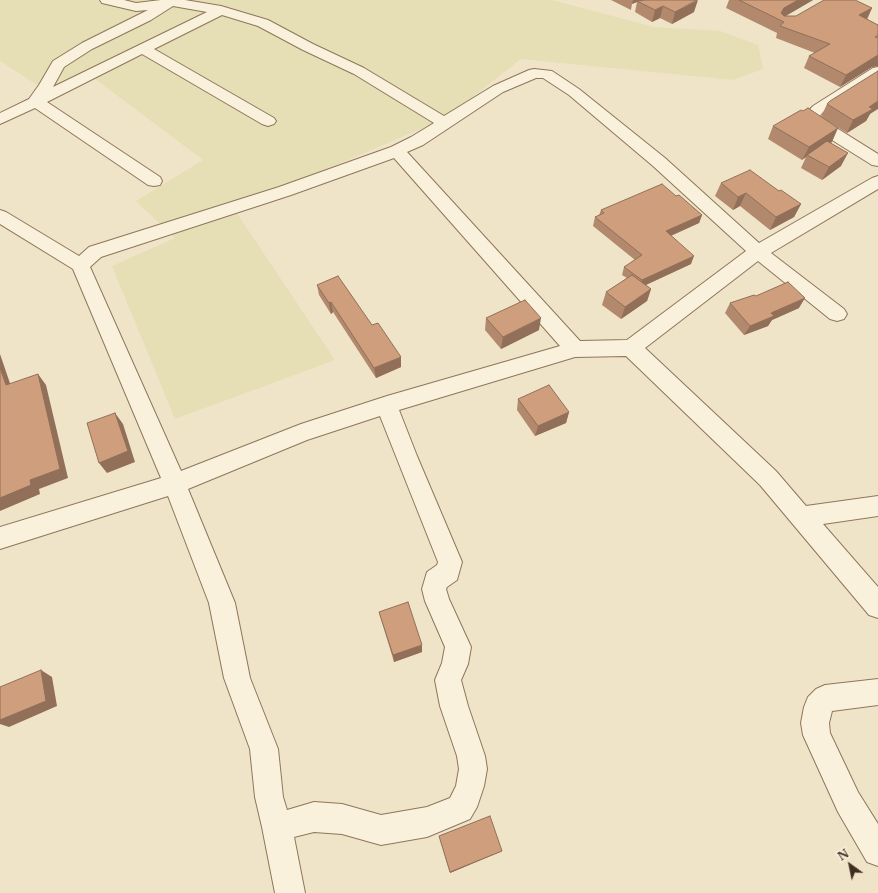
<!DOCTYPE html>
<style>
body{margin:0}
#map{position:relative;width:878px;height:893px;overflow:hidden;background:#f0e4c8;font-family:"Libre Baskerville",serif}
canvas{display:block}
.north{position:absolute;left:830px;top:845px;width:40px;height:40px;-webkit-text-stroke:3px #f7eed8;paint-order:stroke;rotate:327deg;font-size:11px;font-weight:700;line-height:16px;text-align:center;color:#3d2e20}
.north::after{content:'';display:block;margin:auto;width:14px;height:18px;background:#3d2e20;clip-path:polygon(50% 0,100% 100%,50% 72%,0 100%)}
</style>
<div id="map">
<canvas width="878" height="893"></canvas>
<div class="north">N</div>
</div>
<script>
const ctx = document.querySelector('canvas').getContext('2d');
ctx.lineJoin = 'round';
function fill(path, color) {
  ctx.fillStyle = color;
  ctx.fill(path, 'evenodd');
}
function toPath(rows) {
  const path = new Path2D();
  for (const r of rows) {
    path.moveTo(r[0], r[1]);
    for (let i = 2; i < r.length; i += 2) path.lineTo(r[i], r[i + 1]);
  }
  return path;
}
function stroke(path, color, width, dash) {
  ctx.strokeStyle = color;
  ctx.lineWidth = width;
  ctx.lineCap = dash ? 'butt' : 'round';
  ctx.setLineDash(dash || []);
  ctx.stroke(path);
}
fill(toPath([
 [0,0,552,0,654,27,720,31,758,45,763,69,733,80,521,59,446,118,234,209,335,360,175,419,112,266,175,238,136,201,203,160,91,76,48,92,0,61]
]), '#e6deb5');
const street = toPath([
 [100,0,124,0,136,3,161,0,185,0,221,6,268,20,313,44,364,68,444,116,493,86,529,70,534,69,552,71,579,89,665,158,759,243,872,178,878,176,878,189,771,253,844,309,847,314,844,319,837,321,830,319,758,261,645,348,776,471,806,506,878,496,878,516,823,524,878,587,878,618,869,615,760,485,626,356,575,357,399,410,417,456,462,562,457,580,447,587,446,589,449,599,471,647,468,664,461,680,468,706,485,756,487,769,484,786,477,807,470,819,427,837,381,845,342,834,314,832,294,837,305,893,275,893,262,827,255,797,250,749,224,678,209,603,168,496,0,549,0,527,161,478,73,269,0,224,0,210,6,212,79,256,89,247,279,187,391,147,411,137,434,123,354,74,303,50,258,26,222,15,154,49,274,118,276,121,274,124,268,126,262,124,142,54,47,102,160,177,162,181,160,185,154,186,148,185,35,108,0,124,0,113,29,99,39,85,53,61,82,43,148,10,136,11,102,3,100,0],
 [173,6,207,12,53,87,64,67,92,49,151,20,173,6],
 [536,78,543,78,569,95,653,166,746,251,627,340,580,341,407,152,423,145,503,92,536,78],
 [394,158,560,346,387,396,301,424,181,471,90,267,101,257,291,195,394,158],
 [380,416,438,562,437,565,427,572,422,589,425,601,445,647,442,663,435,680,440,706,457,756,459,769,456,786,450,798,427,807,381,815,342,804,314,802,287,810,283,797,278,749,250,678,235,603,188,489,307,440,380,416],
 [878,67,878,77,823,112,819,117,878,154,878,166,872,165,824,135,804,121,802,118,813,106,873,68,878,67],
 [878,679,878,705,832,711,829,723,830,733,858,792,878,824,878,866,867,862,838,812,803,735,801,723,804,707,808,697,816,689,825,685,878,679]
]);
stroke(street, '#8d765c', 2);
fill(street, '#faf1dc');
fill(toPath([
 [611,0,641,0,640,0,694,12,672,24,660,18,652,22,635,12,637,2,632,4,631,10],
 [729,0,813,0,785,16,796,16,872,8,867,20,878,25,878,66,872,67,840,87,804,68,809,56,815,53,776,38,777,33,726,8],
 [827,104,870,114,866,121,847,133,821,117],
 [773,126,832,142,830,143,841,166,822,180,801,168,806,157,802,160,768,139],
 [721,183,779,191,801,204,794,217,770,230,740,206,733,210,715,196],
 [676,196,702,215,699,223,671,236,691,264,646,285,651,289,647,301,621,319,602,305,606,292,627,278,622,275,624,267,635,260,593,226,595,217,599,215,601,210],
 [317,285,401,367,376,378,333,312,331,314,319,295],
 [756,296,799,308,772,320,768,326,744,335,725,313,730,303],
 [486,318,539,330,501,349,485,330],
 [518,399,569,412,566,423,535,436,517,410],
 [379,612,422,652,394,662,381,619],
 [439,836,502,851,450,873]
]), '#b2896c');
fill(toPath([
 [633,0,641,0,639,1,637,1,637,2,632,4],
 [698,0,694,12,672,24,675,12],
 [798,0,813,0,779,20,784,8],
 [663,6,660,18,652,22,655,10],
 [872,8,866,20,859,15],
 [878,55,878,66,872,67,840,87,846,75],
 [878,101,878,109,870,114,866,121,847,133,853,120,869,107],
 [838,128,832,142,809,156,807,155,806,157,802,160,809,147],
 [848,153,841,166,822,180,829,167],
 [746,193,740,206,733,210,738,197],
 [801,204,794,217,770,230,776,217],
 [702,215,699,223,663,239,666,231],
 [694,256,691,264,639,288,642,280],
 [651,289,647,301,621,319,625,307],
 [805,298,799,308,772,320,768,326,744,335,750,326,771,313],
 [331,302,333,312,331,314,329,303],
 [541,318,539,330,501,349,503,337],
 [0,354,14,395,6,385,0,368],
 [401,357,401,367,376,378,374,368],
 [38,374,46,385,68,478,39,489,40,494,0,511,0,498],
 [569,412,566,423,535,436,538,426],
 [115,413,123,424,135,462,107,473,99,463],
 [422,645,422,652,394,662,393,655],
 [41,670,52,677,57,706,9,727,0,724,0,720],
 [502,851,500,852,450,873,450,872]
]), '#916f58');
const building = toPath([
 [646,0,697,0,675,12,663,6,655,10,637,1,646,0],
 [739,0,798,0,784,8,781,13,784,16,796,16,824,0,855,0,872,8,859,15,878,25,878,35,875,37,878,38,878,55,846,75,809,56,830,44,780,26,784,22,739,0],
 [878,71,878,101,869,107,873,109,853,120,827,104,830,101,878,71],
 [808,108,838,128,809,147,773,126,801,110,803,111,808,108],
 [827,141,848,153,829,167,807,155,827,141],
 [750,170,779,191,781,190,801,204,776,217,746,193,738,197,721,183,750,170],
 [662,184,676,196,679,195,702,215,666,231,694,256,642,280,624,267,642,255,595,217,604,213,601,210,662,184],
 [632,275,651,289,625,307,606,292,632,275],
 [338,276,372,325,378,323,401,357,374,368,331,302,329,303,317,285,338,276],
 [788,282,805,298,771,313,774,316,750,326,730,303,754,295,756,296,788,282],
 [525,300,541,318,503,337,486,318,525,300],
 [0,368,6,385,38,374,60,469,30,480,31,485,0,498,0,368],
 [549,385,569,412,538,426,518,399,549,385],
 [115,413,128,451,99,463,87,423,115,413],
 [408,602,422,645,393,655,379,612,408,602],
 [41,670,46,701,0,720,0,687,41,670],
 [490,816,502,851,450,872,439,836,490,816]
]);
fill(building, '#cf9f7d');
stroke(building, '#916f58', 1);
</script>
